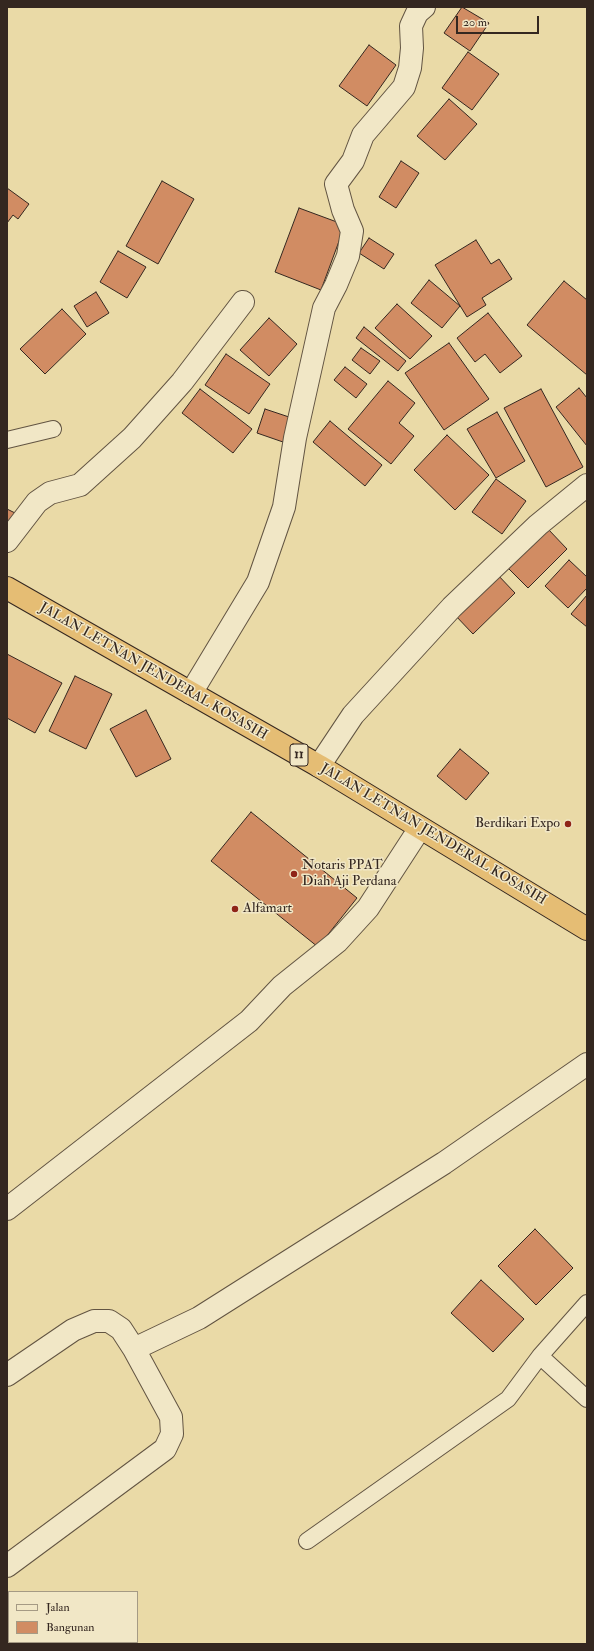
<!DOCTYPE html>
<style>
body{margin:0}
#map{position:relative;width:594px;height:1651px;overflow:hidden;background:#eadaa7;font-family:"IM FELL Double Pica",serif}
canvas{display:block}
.frame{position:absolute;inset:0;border:8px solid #342720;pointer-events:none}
.legend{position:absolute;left:8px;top:1591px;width:130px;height:52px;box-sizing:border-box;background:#f1e7c6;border:1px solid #a59a84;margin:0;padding:5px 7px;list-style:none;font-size:12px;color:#342720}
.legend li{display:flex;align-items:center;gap:8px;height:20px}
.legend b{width:20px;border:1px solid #a59a84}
.scale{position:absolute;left:456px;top:16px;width:83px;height:18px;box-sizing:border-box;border:2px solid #342720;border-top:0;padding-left:5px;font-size:12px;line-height:14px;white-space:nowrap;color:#342720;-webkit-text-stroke:3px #f1e7c6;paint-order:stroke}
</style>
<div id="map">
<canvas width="594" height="1651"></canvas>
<div class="frame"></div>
<ul class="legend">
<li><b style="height:5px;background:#f1e7c6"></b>Jalan</li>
<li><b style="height:11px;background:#d18c63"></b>Bangunan</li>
</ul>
<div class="scale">20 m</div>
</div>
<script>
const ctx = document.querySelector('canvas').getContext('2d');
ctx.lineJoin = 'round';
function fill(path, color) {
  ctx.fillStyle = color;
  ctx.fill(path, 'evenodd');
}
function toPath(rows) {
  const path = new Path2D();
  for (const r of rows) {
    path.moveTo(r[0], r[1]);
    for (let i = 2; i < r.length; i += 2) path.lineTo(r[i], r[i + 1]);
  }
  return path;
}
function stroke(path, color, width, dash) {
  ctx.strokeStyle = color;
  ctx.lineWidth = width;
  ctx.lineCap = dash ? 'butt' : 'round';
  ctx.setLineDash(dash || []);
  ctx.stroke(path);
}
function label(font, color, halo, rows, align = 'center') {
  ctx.font = font + ' "IM FELL Double Pica",serif';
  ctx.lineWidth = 3;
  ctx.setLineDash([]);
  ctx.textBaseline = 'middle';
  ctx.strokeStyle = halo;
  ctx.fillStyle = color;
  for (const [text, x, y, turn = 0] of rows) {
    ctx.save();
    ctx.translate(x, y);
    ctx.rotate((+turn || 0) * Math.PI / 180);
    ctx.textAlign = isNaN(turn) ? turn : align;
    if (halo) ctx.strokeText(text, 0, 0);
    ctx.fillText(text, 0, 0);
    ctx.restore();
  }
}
const building = toPath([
 [462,7,489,23,470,51,444,33,462,7],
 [369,45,396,65,367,106,339,86,369,45],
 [468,52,499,74,472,110,442,88,468,52],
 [449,99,477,124,445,160,417,136,449,99],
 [401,161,419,173,396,208,379,197,401,161],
 [162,181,194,199,158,264,126,246,162,181],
 [7,188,29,204,18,219,13,215,7,223,7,188],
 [299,208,345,225,321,290,275,272,299,208],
 [369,238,394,254,384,269,359,253,369,238],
 [476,240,491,264,499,259,512,279,482,298,486,305,467,317,435,265,476,240],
 [118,251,146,267,127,298,100,282,118,251],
 [429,280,460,306,442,328,411,303,429,280],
 [564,281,587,300,587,375,527,325,564,281],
 [96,292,109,313,87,327,74,306,96,292],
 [397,304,432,336,410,359,375,328,397,304],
 [62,309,86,334,45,374,20,349,62,309],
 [488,313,522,356,500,373,485,354,475,362,457,338,488,313],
 [269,318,297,344,269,376,240,350,269,318],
 [364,327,406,361,398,371,356,338,364,327],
 [449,343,489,399,444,430,405,373,449,343],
 [361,348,380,361,370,374,352,360,361,348],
 [226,354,270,384,249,414,205,385,226,354],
 [345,367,367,384,356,398,334,380,345,367],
 [388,381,415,403,399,423,414,436,391,464,348,429,388,381],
 [579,388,587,398,587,446,556,407,579,388],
 [200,389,252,429,233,453,182,413,200,389],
 [541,389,583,467,546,487,504,408,541,389],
 [265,409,292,418,283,442,257,433,265,409],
 [497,412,525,461,496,478,467,429,497,412],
 [330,421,382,465,365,486,313,442,330,421],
 [447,435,489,475,455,510,414,470,447,435],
 [496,479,526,501,502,534,472,512,496,479],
 [7,509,17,514,7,534,7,509],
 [548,529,567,549,528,588,508,568,548,529],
 [569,560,587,577,587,588,568,608,545,586,569,560],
 [496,573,515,593,473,634,454,614,496,573],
 [587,595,587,627,571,614,587,595],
 [7,654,62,683,35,733,7,718,7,654],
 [75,676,112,694,86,749,49,731,75,676],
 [146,710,171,759,136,777,110,729,146,710],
 [460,749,489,773,466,800,437,776,460,749],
 [251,812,357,898,318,947,211,861,251,812],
 [535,1229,573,1268,536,1305,498,1266,535,1229],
 [481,1280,524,1319,493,1352,451,1313,481,1280]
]);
fill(building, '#d18c63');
stroke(building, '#342720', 1);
const service = toPath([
 [7,440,53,429],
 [540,1356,587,1399],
 [307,1541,508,1399,540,1356,587,1303]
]);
const minor = toPath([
 [7,541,37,502,50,493,80,485,132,438,182,382,243,302],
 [191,693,258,582,284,507,295,438,324,308,336,285,348,256,352,231,343,210,336,184,353,161,363,135,404,87,410,68,412,48,411,26,417,13,424,7],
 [319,766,353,715,452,607,538,525,587,485],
 [7,1209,249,1021,282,986,337,942,368,908,420,828],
 [7,1375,73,1330,94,1321,109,1321,121,1329,134,1349,199,1318,444,1163,587,1064],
 [7,1566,165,1449,172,1434,171,1417,134,1349]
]);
const trunk = toPath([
 [7,588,319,766,587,929]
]);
stroke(service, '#625442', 18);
stroke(minor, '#625442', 24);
stroke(trunk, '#342720', 24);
stroke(service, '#f1e7c6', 16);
stroke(minor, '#f1e7c6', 22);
stroke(trunk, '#e5bd74', 22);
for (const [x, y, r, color] of [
 [568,824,4,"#8f2418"],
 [294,874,4,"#8f2418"],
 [235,909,4,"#8f2418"]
]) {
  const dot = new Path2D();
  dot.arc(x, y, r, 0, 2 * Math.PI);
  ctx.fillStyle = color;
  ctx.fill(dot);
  stroke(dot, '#f1e7c6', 1.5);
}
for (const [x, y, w] of [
 [299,755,18]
]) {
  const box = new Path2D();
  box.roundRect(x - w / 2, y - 11, w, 22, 3);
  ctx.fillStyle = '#f1e7c6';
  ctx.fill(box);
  stroke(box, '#342720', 1);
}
label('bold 13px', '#342720', null, [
 ["11",299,755]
]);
label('14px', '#342720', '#f1e7c6', [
 ["JALAN LETNAN JENDERAL KOSASIH",153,672,30],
 ["JALAN LETNAN JENDERAL KOSASIH",433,835,31]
]);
label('14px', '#342720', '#f1e7c6', [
 ["Berdikari Expo",560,824,"right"],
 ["Notaris PPAT",302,866],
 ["Diah Aji Perdana",302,882],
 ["Alfamart",243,909]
], 'left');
</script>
